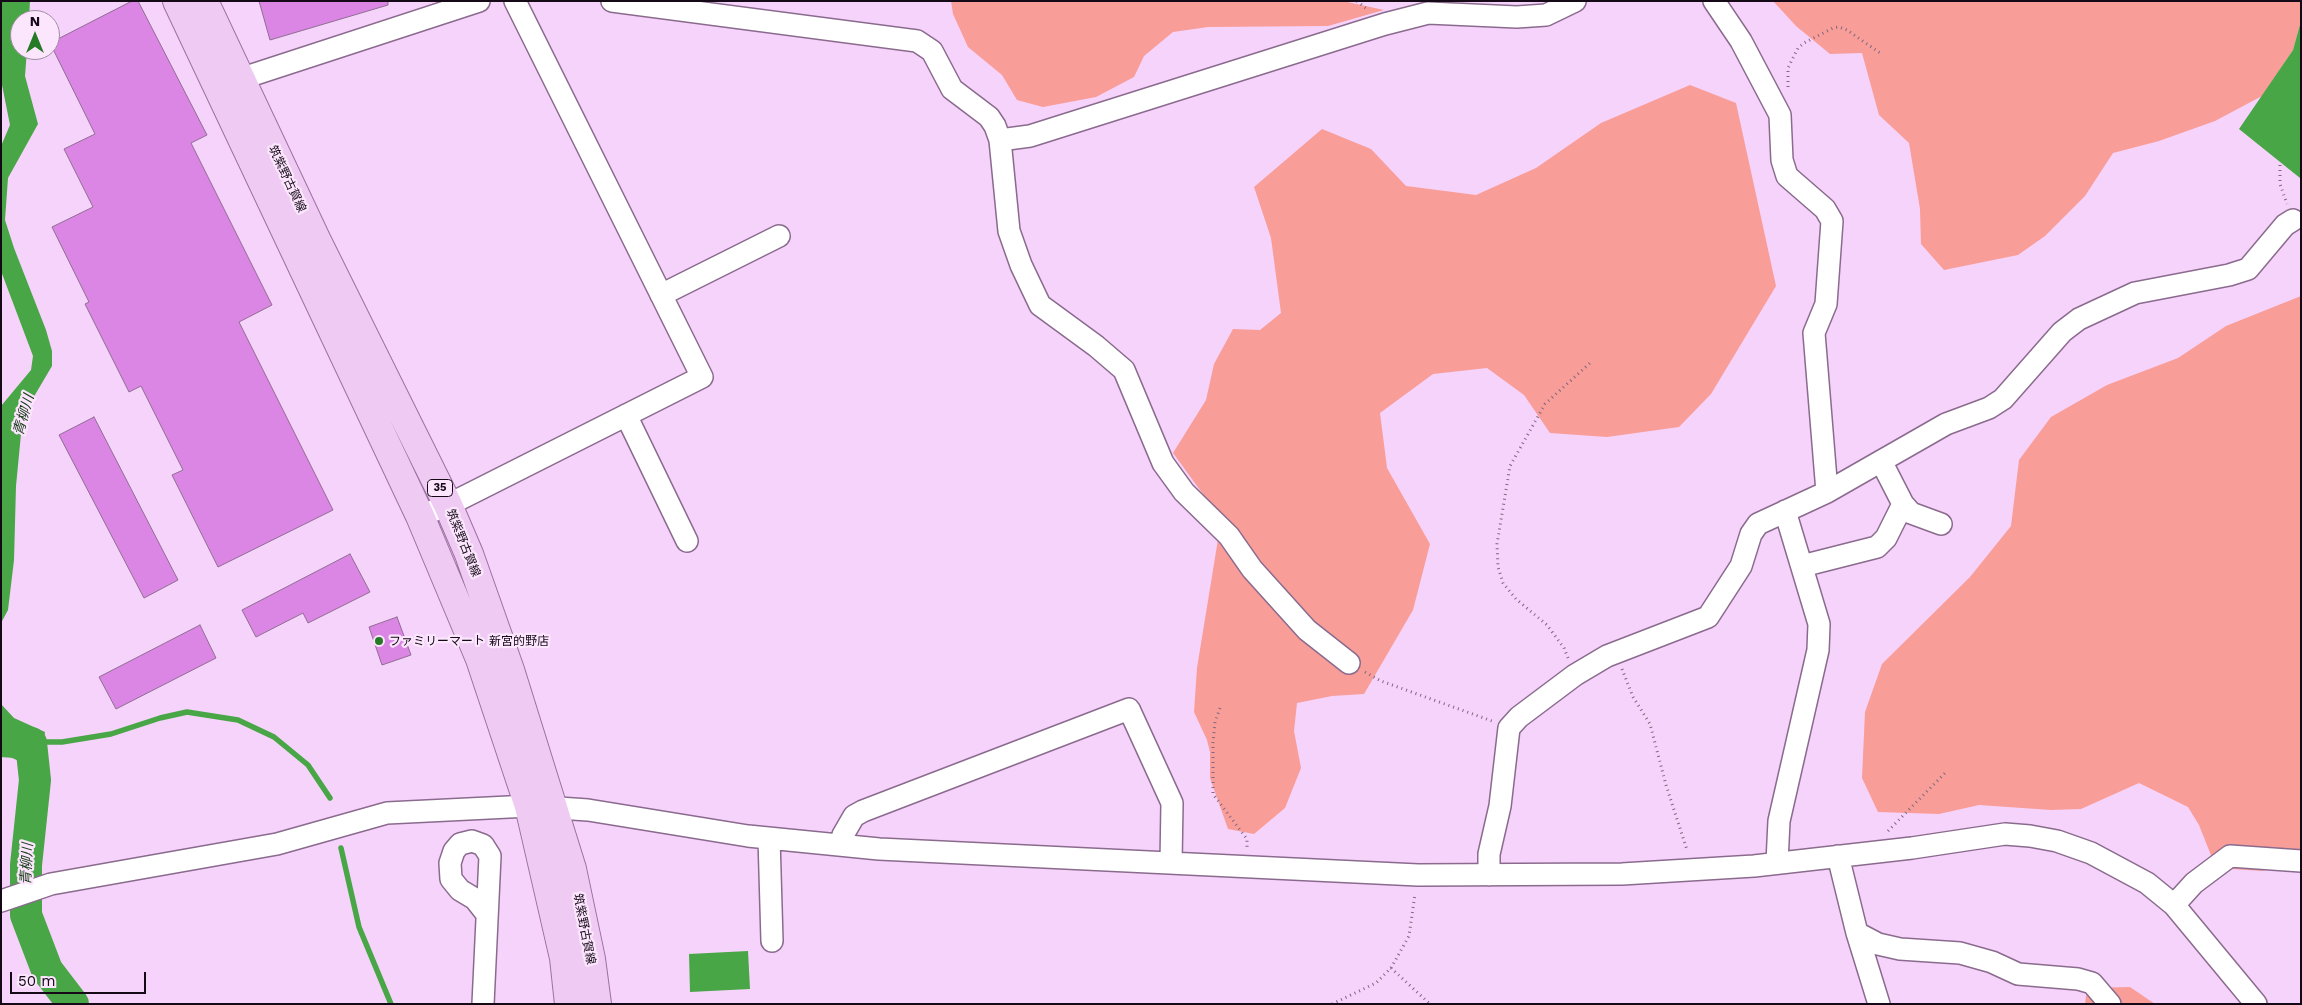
<!DOCTYPE html>
<meta charset="utf-8">
<style>
body{margin:0}
#map{position:relative;width:2302px;height:1005px;overflow:hidden;background:#f6d3fa;font-family:"Work Sans",sans-serif}
canvas{display:block}
.frame{position:absolute;inset:0;border:2px solid #150917;pointer-events:none}
.north{position:absolute;left:10px;top:10px;width:50px;height:50px;box-sizing:border-box;background:#fbe6fd;border:1px solid #9f8ea1;border-radius:50%;rotate:0deg;font-size:14px;font-weight:700;line-height:20px;text-align:center;color:#150917}
.north::after{content:'';display:block;margin:auto;width:18px;height:22px;background:#257a25;clip-path:polygon(50% 0,100% 100%,50% 72%,0 100%)}
.scale{position:absolute;left:10px;top:972px;width:136px;height:22px;box-sizing:border-box;border:2px solid #150917;border-top:0;padding-left:6px;font-size:15px;line-height:18px;white-space:nowrap;color:#150917;-webkit-text-stroke:4px #fbe6fd;paint-order:stroke}
</style>
<div id="map">
<canvas width="2302" height="1005"></canvas>
<div class="frame"></div>
<div class="north">N</div>
<div class="scale">50 m</div>
</div>
<script>
const ctx = document.querySelector('canvas').getContext('2d');
ctx.lineJoin = 'round';
function fill(path, color) {
  ctx.fillStyle = color;
  ctx.fill(path, 'evenodd');
}
function toPath(rows) {
  const path = new Path2D();
  for (const r of rows) {
    path.moveTo(r[0], r[1]);
    for (let i = 2; i < r.length; i += 2) path.lineTo(r[i], r[i + 1]);
  }
  return path;
}
function stroke(path, color, width, dash) {
  ctx.strokeStyle = color;
  ctx.lineWidth = width;
  ctx.lineCap = dash ? 'butt' : 'round';
  ctx.setLineDash(dash || []);
  ctx.stroke(path);
}
function label(font, color, halo, rows, align = 'center') {
  ctx.font = font + ' "Work Sans","Noto Sans JP",sans-serif';
  ctx.lineWidth = 4.5;
  ctx.setLineDash([]);
  ctx.textBaseline = 'middle';
  ctx.strokeStyle = halo;
  ctx.fillStyle = color;
  for (const [text, x, y, turn = 0] of rows) {
    ctx.save();
    ctx.translate(x, y);
    ctx.rotate((+turn || 0) * Math.PI / 180);
    ctx.textAlign = isNaN(turn) ? turn : align;
    if (halo) ctx.strokeText(text, 0, 0);
    ctx.fillText(text, 0, 0);
    ctx.restore();
  }
}
fill(toPath([
 [951,1,1343,1,1384,10,1328,26,1208,27,1173,32,1144,56,1134,77,1096,97,1043,107,1017,100,1002,75,968,47,953,14],
 [1773,1,2301,1,2301,21,2293,50,2262,96,2215,121,2159,141,2113,153,2085,196,2045,236,2018,255,1944,270,1921,244,1920,209,1909,143,1879,115,1862,53,1830,54,1796,26],
 [1690,85,1736,103,1776,286,1711,394,1679,427,1607,437,1550,433,1524,395,1487,368,1433,374,1380,413,1387,468,1430,544,1413,610,1364,694,1332,696,1297,703,1294,731,1301,768,1285,808,1254,834,1228,829,1210,778,1210,752,1207,740,1194,712,1197,668,1220,527,1208,501,1173,453,1206,400,1214,364,1233,329,1260,330,1281,313,1271,238,1254,187,1322,129,1371,149,1406,186,1476,195,1536,168,1601,123],
 [2301,296,2301,861,2262,871,2216,868,2199,825,2188,807,2139,783,2081,809,2051,810,1979,805,1939,814,1878,812,1862,778,1865,712,1882,664,1970,577,2011,526,2019,460,2051,417,2107,385,2178,358,2226,326],
 [2130,987,2155,1004,2085,1004,2087,988]
]), '#f89d98');
fill(toPath([
 [1,1,30,1,29,20,20,20,20,50,27,50,25,76,38,124,8,178,5,220,14,248,46,330,52,351,52,366,29,405,21,434,16,486,14,560,8,610,1,623,1,406,31,370,33,356,1,271,1,146,10,125,1,80],
 [2301,21,2301,177,2300,178,2239,129,2293,50],
 [1,704,14,718,45,732,41,765,28,765,1,753],
 [748,951,750,989,690,992,689,954]
]), '#48a646');
stroke(toPath([
 [38,742,62,742,111,734,160,718,187,712,238,720,274,737,308,765,330,798],
 [341,848,359,927,391,1004]
]), '#48a646', 5.5);
stroke(toPath([
 [1,741,31,743,35,780,26,865,26,915,47,970,73,1004]
]), '#48a646', 32);
const building = toPath([
 [132,1,138,1,207,135,191,143,272,305,239,322,333,510,218,567,172,475,183,470,141,386,129,392,85,304,89,302,52,227,93,207,64,149,95,134,50,43,132,1],
 [259,1,388,1,388,5,270,40,259,1],
 [94,417,178,580,144,598,59,435,94,417],
 [350,554,370,592,308,623,303,613,256,637,242,610,350,554],
 [397,617,411,655,382,665,369,627,397,617],
 [200,625,216,658,116,709,99,677,200,625]
]);
fill(building, '#db85e5');
stroke(building, '#8e6e91', 1);
const minor = toPath([
 [612,1,917,41,932,51,952,89,989,117,995,126,1000,140,1009,231,1021,265,1040,305,1096,346,1124,370,1163,463,1184,492,1229,536,1252,569,1307,630,1349,663],
 [1714,1,1741,41,1780,115,1782,160,1787,176,1825,209,1832,221,1826,304,1814,333,1827,492],
 [227,81,240,79,479,1],
 [1000,140,1030,136,1385,24,1428,13,1517,17,1546,15,1575,1],
 [661,295,779,236],
 [626,415,687,541],
 [1903,504,1911,513,1941,524],
 [420,516,448,505,702,377,515,1],
 [1802,566,1877,547,1886,538,1903,504,1881,461],
 [769,838,772,941],
 [841,845,843,835,854,816,863,811,1129,709,1172,803,1171,863],
 [1838,856,1857,933,1878,944,1900,949,1960,953,1992,962,2018,974,2078,979,2092,983,2110,1004],
 [1777,862,1779,821,1818,650,1819,624,1785,511],
 [1489,875,1489,854,1500,806,1509,728,1519,717,1575,675,1607,656,1708,617,1741,566,1751,534,1758,524,1827,492,1946,424,1989,408,2003,399,2062,332,2079,319,2135,293,2229,275,2248,269,2285,225,2293,220],
 [1,901,51,884,277,844,387,813,529,806,588,810,748,836,879,849,1418,875,1622,874,1754,866,1912,848,2005,834,2030,836,2057,841,2091,853,2147,883,2174,905,2256,1004],
 [2174,905,2194,883,2230,856,2301,861],
 [1857,933,1879,1004],
 [483,1004,490,856,483,845,472,841,460,844,454,851,450,863,451,879,460,890,475,899,486,913]
]);
const major = toPath([
 [177,1,420,516,480,659,529,806,564,958,569,1004],
 [204,1,317,241,448,505,469,554,510,670,572,869,591,959,597,1004]
]);
stroke(minor, '#8a6b8e', 24);
stroke(major, '#9c71a1', 30);
stroke(toPath([
 [1357,1,1368,10],
 [1788,87,1788,68,1798,48,1804,43,1833,28,1839,27,1847,30,1880,53],
 [2280,165,2280,184,2287,204],
 [1568,658,1564,648,1547,625,1516,599,1503,583,1498,567,1497,544,1510,466,1545,404,1590,363],
 [1622,669,1633,697,1650,724,1666,785,1687,850],
 [1365,672,1381,681,1492,721],
 [1220,708,1215,722,1213,743,1213,794,1247,839,1247,848],
 [1888,831,1947,771],
 [1391,968,1430,1004],
 [1332,1004,1376,983,1391,968,1409,936,1415,894]
]), '#7f6882', 3, [1, 4]);
stroke(minor, '#fff', 21);
stroke(major, '#efcbf3', 28);
for (const [x, y, r, color] of [
 [379,641,5,"#257a25"]
]) {
  const dot = new Path2D();
  dot.arc(x, y, r, 0, 2 * Math.PI);
  ctx.fillStyle = color;
  ctx.fill(dot);
  stroke(dot, '#fbe6fd', 2);
}
for (const [x, y, w] of [
 [440,488,25]
]) {
  const box = new Path2D();
  box.roundRect(x - w / 2, y - 8.5, w, 17, 4);
  ctx.fillStyle = '#fbe6fd';
  ctx.fill(box);
  stroke(box, '#150917', 1);
}
label('bold 11px', '#150917', null, [
 ["35",440,488]
]);
label('12px', '#150917', '#fbe6fd', [
 ["筑紫野古賀線",287,179,65],
 ["筑紫野古賀線",463,543,68],
 ["筑紫野古賀線",584,929,79]
]);
label('12px', '#150917', '#fbe6fd', [
 ["ファミリーマート 新宮的野店",389,641]
], 'left');
label('italic 14px', '#183c17', '#fbe6fd', [
 ["青柳川",24,415,-74],
 ["青柳川",27,864,-87]
]);
</script>
